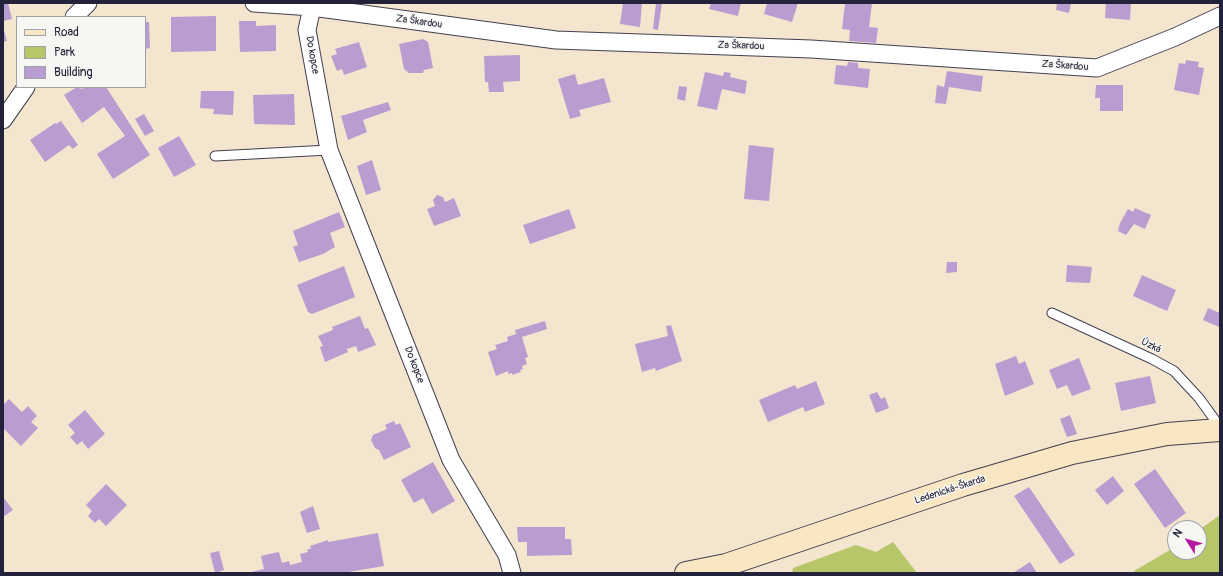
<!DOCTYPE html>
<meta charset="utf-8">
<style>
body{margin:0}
#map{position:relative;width:1223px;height:576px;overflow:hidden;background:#f4e5cf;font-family:Pangolin,sans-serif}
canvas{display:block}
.frame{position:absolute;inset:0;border:4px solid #22223b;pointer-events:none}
.legend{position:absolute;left:16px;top:16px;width:130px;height:72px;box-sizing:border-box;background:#f6f6f2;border:1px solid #a1a1a9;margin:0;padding:5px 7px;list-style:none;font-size:12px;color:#22223b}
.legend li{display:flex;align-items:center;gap:8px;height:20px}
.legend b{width:20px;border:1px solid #a1a1a9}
.north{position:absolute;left:1167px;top:520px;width:40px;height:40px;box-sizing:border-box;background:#f6f6f2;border:1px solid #a1a1a9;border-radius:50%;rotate:307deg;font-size:11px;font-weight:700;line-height:16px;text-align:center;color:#22223b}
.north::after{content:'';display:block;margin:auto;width:14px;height:18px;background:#b5179e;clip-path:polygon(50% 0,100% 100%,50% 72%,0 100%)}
</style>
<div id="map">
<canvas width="1223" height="576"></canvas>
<div class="frame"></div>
<ul class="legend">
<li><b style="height:5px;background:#f9e7c3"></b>Road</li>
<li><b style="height:11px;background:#b6c668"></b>Park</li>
<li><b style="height:11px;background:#b99dd1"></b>Building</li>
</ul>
<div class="north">N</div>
</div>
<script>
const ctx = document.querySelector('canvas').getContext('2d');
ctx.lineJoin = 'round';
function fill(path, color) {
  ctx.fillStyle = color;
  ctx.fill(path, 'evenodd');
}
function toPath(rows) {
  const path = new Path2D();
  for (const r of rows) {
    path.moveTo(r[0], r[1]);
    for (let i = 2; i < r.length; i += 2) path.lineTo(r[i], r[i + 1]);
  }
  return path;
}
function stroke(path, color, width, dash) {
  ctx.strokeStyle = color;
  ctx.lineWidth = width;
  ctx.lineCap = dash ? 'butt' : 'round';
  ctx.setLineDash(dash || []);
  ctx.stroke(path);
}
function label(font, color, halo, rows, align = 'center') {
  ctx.font = font + ' Pangolin,sans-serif';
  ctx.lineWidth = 3;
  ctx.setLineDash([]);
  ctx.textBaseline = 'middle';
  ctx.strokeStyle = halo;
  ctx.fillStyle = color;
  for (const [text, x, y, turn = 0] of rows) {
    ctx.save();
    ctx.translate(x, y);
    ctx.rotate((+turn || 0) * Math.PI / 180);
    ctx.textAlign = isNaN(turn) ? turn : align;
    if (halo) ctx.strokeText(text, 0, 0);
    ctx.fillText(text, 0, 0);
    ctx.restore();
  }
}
fill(toPath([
 [1220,515,1220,573,1136,573,1134,571,1175,547,1175,552,1199,552,1199,530],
 [893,542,917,573,792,573,793,568,856,545,876,552]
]), '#b6c668');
fill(toPath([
 [3,3,8,3,12,19,3,21],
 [623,3,642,3,640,27,620,24],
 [656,3,662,3,658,30,653,29],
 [711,3,741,3,738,16,709,9],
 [767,3,798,3,792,22,764,14],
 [845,3,872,3,869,27,878,28,876,43,849,41,850,30,842,29],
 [1057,3,1071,3,1069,13,1056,10],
 [1106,3,1131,3,1130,20,1105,18],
 [216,16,216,51,171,52,171,17],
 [239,21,256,21,256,26,276,25,276,51,240,52],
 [145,22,149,22,150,48,145,49],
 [3,27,7,41,3,42],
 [423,39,428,42,433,68,424,70,423,73,409,73,404,69,399,44],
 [359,42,367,67,344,75,342,69,337,71,331,56,337,54,335,49],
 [520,55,520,81,503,82,504,92,489,92,488,82,485,82,484,56],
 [1186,60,1199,62,1198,67,1204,68,1199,95,1174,90,1179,63,1185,64],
 [848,62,858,63,858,68,870,69,868,88,834,84,836,65,847,66],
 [947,71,983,76,981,92,949,87,946,104,935,103,937,85,944,87],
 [705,72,723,76,724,72,731,73,730,77,747,81,745,94,722,89,717,110,697,106],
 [575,74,578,85,604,78,611,102,579,110,581,116,570,119,558,79],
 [1096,85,1123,85,1123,111,1100,111,1100,98,1095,98],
 [679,86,687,87,685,101,677,99],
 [77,87,82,89,85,87,106,87,150,155,113,179,97,154,125,136,104,107,82,123,64,95],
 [201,91,234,91,233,115,213,114,214,109,200,108],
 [294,94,295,125,254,124,253,95],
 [388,102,391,110,363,120,367,132,348,140,341,116],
 [144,114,154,131,145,136,135,119],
 [61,121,78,145,73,149,69,145,45,162,30,140,55,123,56,124],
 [179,136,196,165,174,177,158,148],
 [749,145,774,148,769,201,744,199],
 [372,160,381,190,366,195,357,166],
 [437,195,443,197,445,202,454,198,461,216,434,226,427,209,435,206,433,200],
 [1135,208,1151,215,1145,229,1134,224,1126,235,1118,231,1120,223,1128,209,1133,212],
 [569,209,576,228,530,244,523,225],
 [339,212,345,227,330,233,335,247,323,254,299,262,293,247,298,245,293,231],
 [947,262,957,262,957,272,946,273],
 [1067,265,1092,267,1090,283,1066,282],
 [344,266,355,297,312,314,308,312,297,285],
 [1142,275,1176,290,1167,311,1133,296],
 [1208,308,1220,313,1219,327,1203,320],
 [360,316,365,329,368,328,376,345,358,352,356,346,347,349,348,352,325,362,320,347,323,346,318,336,333,330,332,327],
 [545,321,547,329,522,337,528,357,525,358,527,364,522,366,523,369,520,370,521,372,512,375,512,373,508,374,508,371,496,376,488,352,497,349,495,345,508,341,507,337,516,334,515,330],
 [671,325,682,361,656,371,655,368,642,372,635,344,668,336,666,326],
 [1016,356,1019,364,1025,361,1034,384,1005,396,995,364],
 [1079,358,1091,389,1072,396,1067,385,1057,389,1049,370],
 [1150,376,1156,403,1121,411,1115,383],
 [816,381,825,404,805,412,803,407,768,422,759,400,795,385,797,389],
 [877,392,881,399,885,397,889,408,876,413,869,395],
 [9,399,22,412,28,406,37,416,31,422,38,428,21,446,3,428,3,405],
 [85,410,105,434,88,449,82,441,77,445,70,437,75,433,68,425],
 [1070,415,1077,434,1067,437,1060,419],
 [394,421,396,425,400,423,411,447,384,460,379,450,375,448,371,440,373,435,387,429,385,425],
 [433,462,455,501,432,514,423,498,414,503,401,480],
 [1155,469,1186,513,1165,528,1134,484],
 [1113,476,1124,491,1107,505,1095,490],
 [106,484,127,505,106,526,99,519,95,523,88,516,92,511,86,505],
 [1029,487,1075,555,1060,564,1014,496],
 [3,497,13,510,3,517],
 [313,506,320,529,307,533,300,512],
 [517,527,565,527,565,539,571,539,572,555,527,556,527,542,518,542],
 [378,533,384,566,343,573,247,573,264,569,261,556,269,554,279,552,282,563,289,561,290,565,302,562,300,554,308,552,307,549,311,549,310,546,328,540,328,542],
 [219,551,224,570,215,573,210,553],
 [1030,562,1037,573,1013,573]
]), '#b99dd1');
const lane = toPath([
 [215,156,329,150],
 [1052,313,1152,359,1174,371,1199,398,1220,427]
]);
const street = toPath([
 [254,3,312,7,556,40,811,49,1097,68,1175,37,1220,16],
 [312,7,307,30,329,150,451,460,507,555,512,573],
 [74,17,88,3],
 [3,120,26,87]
]);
const secondary = toPath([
 [686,573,726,565,963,485,1072,453,1167,434,1220,430]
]);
stroke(lane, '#423f51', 11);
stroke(street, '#423f51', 19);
stroke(secondary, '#423f51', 24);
stroke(lane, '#fff', 9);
stroke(street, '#fff', 17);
stroke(secondary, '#f9e7c3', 22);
label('10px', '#22223b', '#f6f6f2', [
 ["Za Škardou",419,22,8],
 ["Za Škardou",741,46,2],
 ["Do kopce",312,55,80],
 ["Za Škardou",1065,66,4],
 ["Úzká",1151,346,26],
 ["Do kopce",414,365,69],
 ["Ledenická-Škarda",950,490,-18]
]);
</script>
